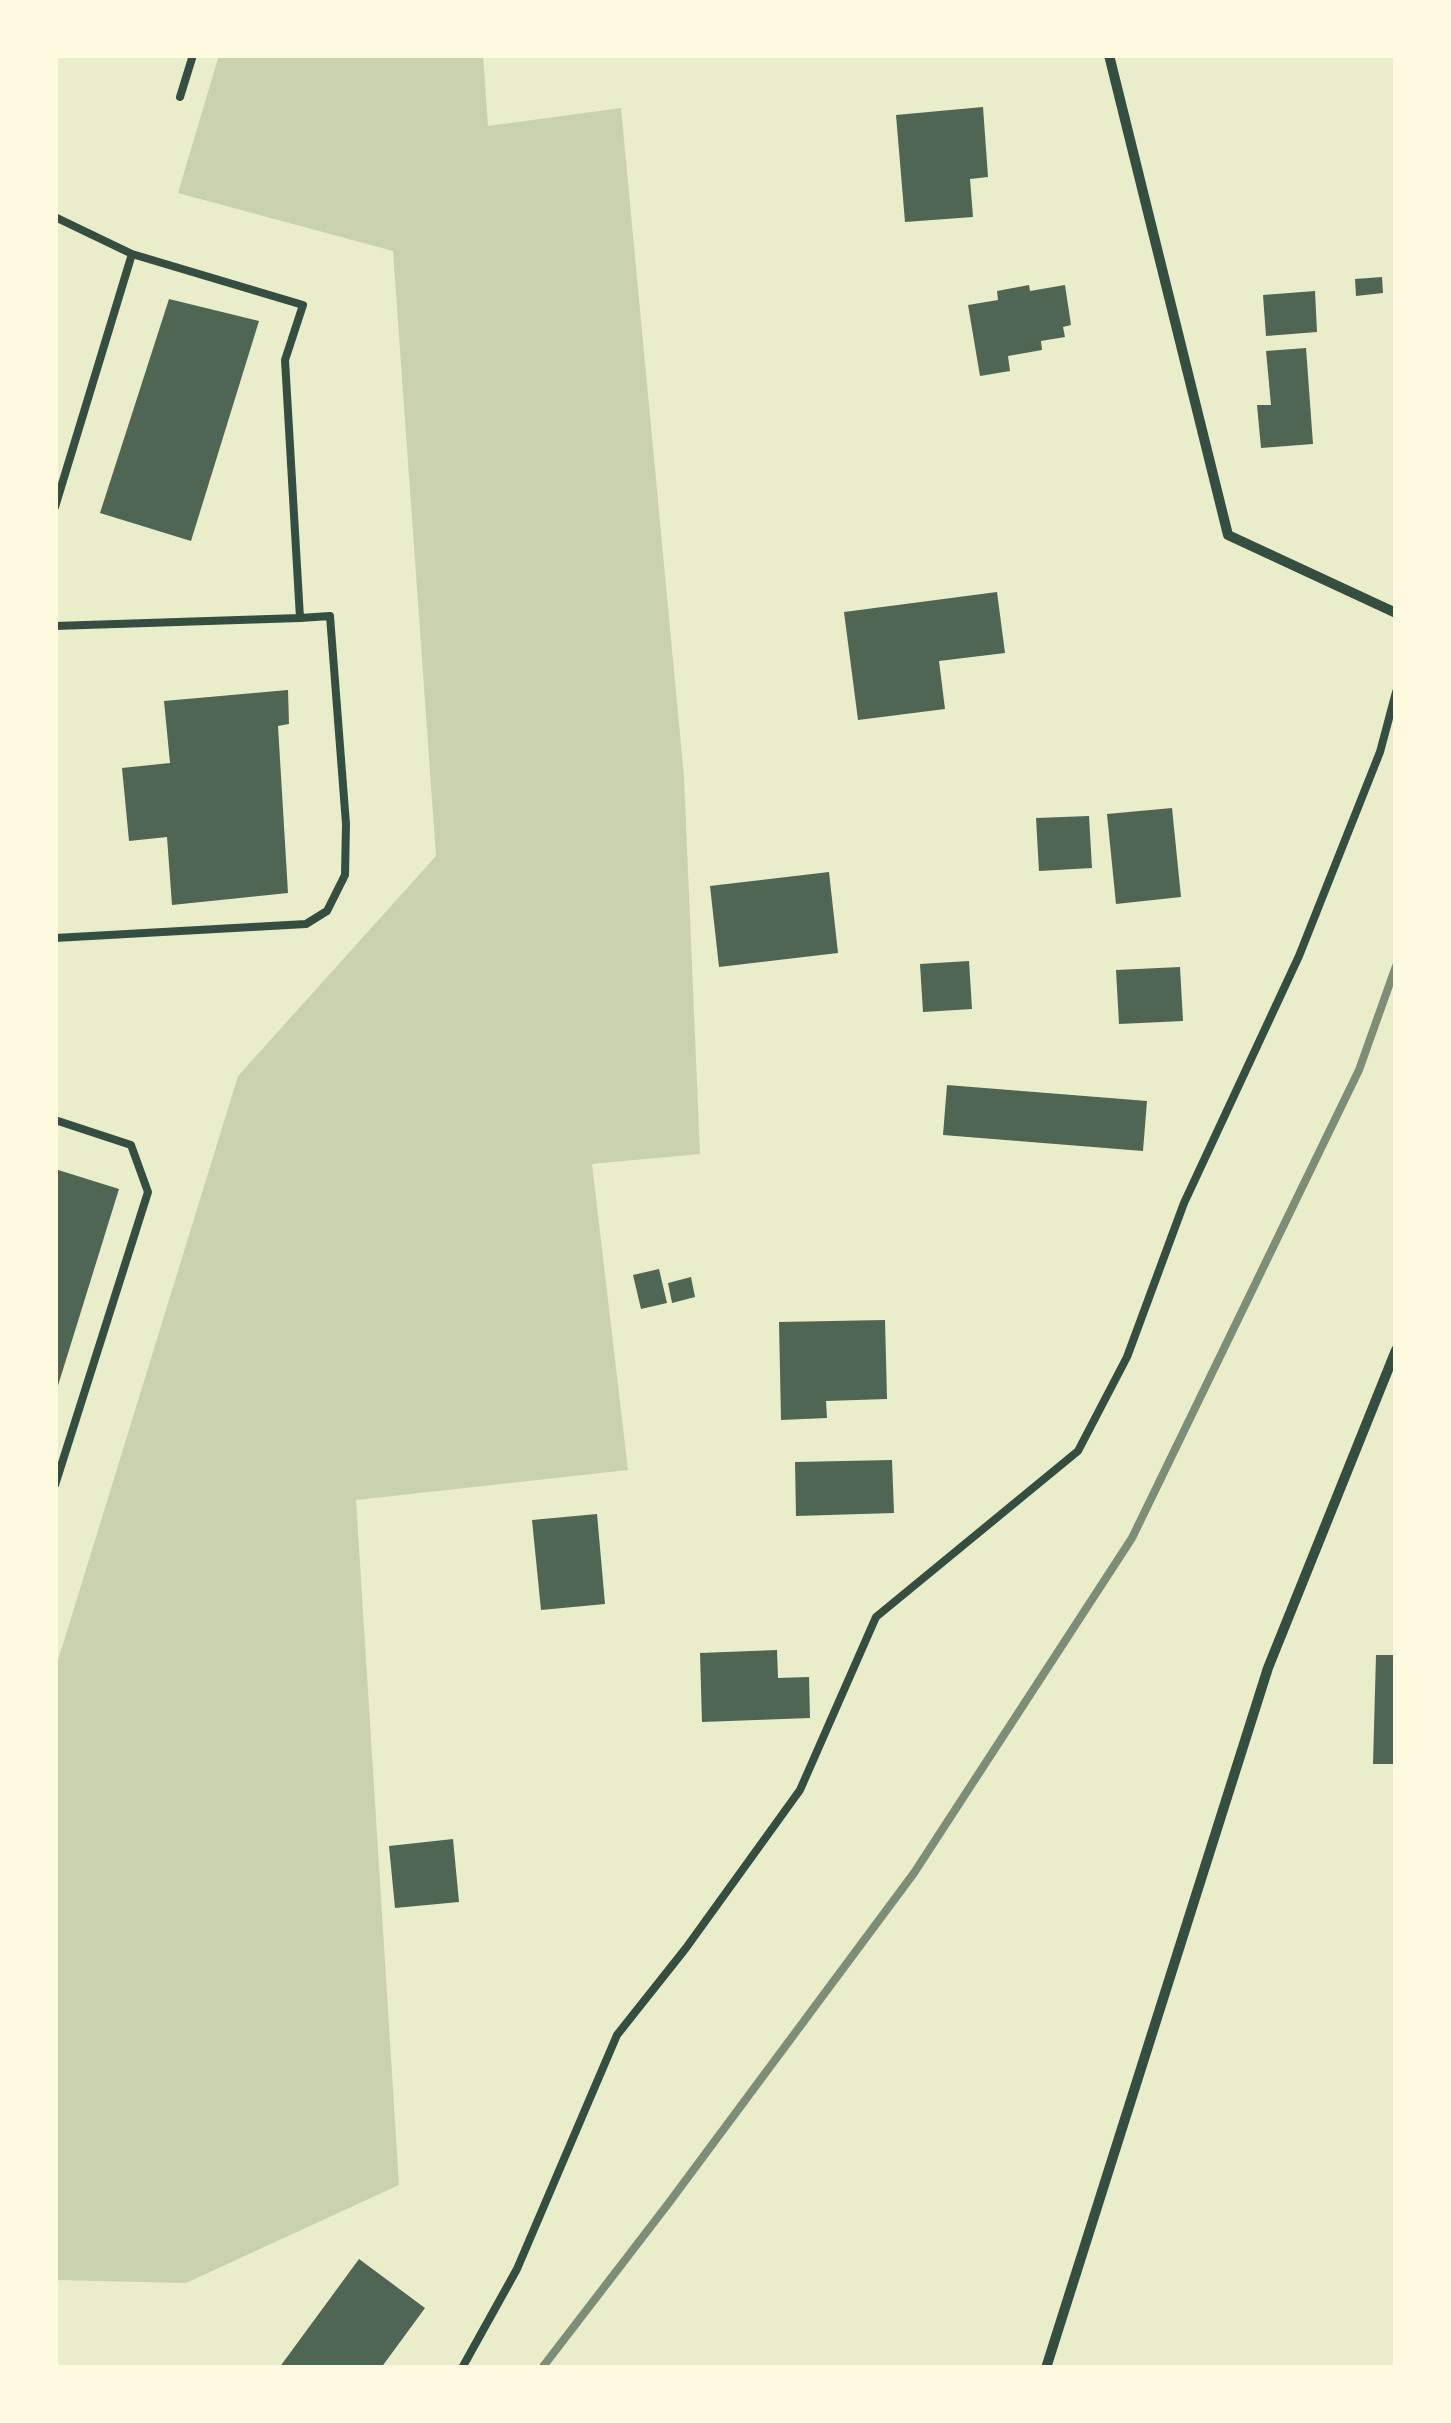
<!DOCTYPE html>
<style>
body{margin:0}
#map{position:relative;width:1451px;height:2423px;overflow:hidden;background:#e9edc9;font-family:"PT Sans",sans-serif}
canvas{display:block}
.frame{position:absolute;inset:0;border:58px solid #fefae0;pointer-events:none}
</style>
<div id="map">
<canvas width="1451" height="2423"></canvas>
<div class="frame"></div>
</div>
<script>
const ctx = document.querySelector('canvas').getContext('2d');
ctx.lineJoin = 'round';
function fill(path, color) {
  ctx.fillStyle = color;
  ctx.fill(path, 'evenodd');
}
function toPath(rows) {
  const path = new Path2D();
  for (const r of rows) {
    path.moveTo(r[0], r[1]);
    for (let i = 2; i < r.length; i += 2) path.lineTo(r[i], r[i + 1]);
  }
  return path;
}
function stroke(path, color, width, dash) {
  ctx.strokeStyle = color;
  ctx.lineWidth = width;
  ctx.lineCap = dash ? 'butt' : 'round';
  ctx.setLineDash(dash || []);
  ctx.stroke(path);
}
fill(toPath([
 [219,55,483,55,488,126,621,108,684,777,700,1154,592,1164,628,1470,356,1500,399,2185,186,2283,55,2280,55,1670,238,1076,436,856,393,251,178,193]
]), '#cad2ad');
fill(toPath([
 [983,107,988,177,970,179,973,217,905,222,896,115],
 [1382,277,1383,293,1356,296,1355,279],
 [1029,285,1030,291,1065,285,1071,325,1063,327,1065,337,1041,341,1042,350,1008,356,1010,371,980,376,968,305,998,300,997,291],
 [1315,291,1317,332,1266,336,1263,295],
 [169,299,259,321,191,541,100,513],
 [1306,348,1313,444,1261,448,1257,405,1271,405,1266,351],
 [997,592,1005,653,939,661,945,709,858,720,844,612],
 [288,690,289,724,278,726,288,893,172,905,167,837,129,841,122,768,170,763,164,701],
 [1172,808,1181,897,1116,904,1107,814],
 [1089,816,1092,868,1039,871,1036,818],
 [829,872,838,953,719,967,710,886],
 [969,961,972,1009,923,1012,920,964],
 [1180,967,1183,1021,1119,1024,1116,970],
 [947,1085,1147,1101,1143,1151,943,1135],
 [55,1169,119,1189,56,1392,55,1392],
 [659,1269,667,1303,641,1309,633,1275],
 [691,1277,695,1297,672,1303,668,1283],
 [885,1320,887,1399,826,1401,827,1418,781,1420,779,1322],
 [892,1460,894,1513,796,1516,795,1462],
 [597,1514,605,1604,541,1610,532,1520],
 [777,1650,778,1678,809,1677,810,1718,702,1722,700,1653],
 [1376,1655,1396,1655,1396,1764,1373,1764],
 [453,1839,459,1902,395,1908,389,1846],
 [359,2259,425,2308,381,2368,279,2368]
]), '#4f6655');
stroke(toPath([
 [180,97,193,55],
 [55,217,132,254,303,305,285,360,300,618,330,616,346,824,345,875,327,911,306,924,55,938],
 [55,507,132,254],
 [55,626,300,618],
 [55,1120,131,1145,148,1192,55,1485],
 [462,2368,517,2269,617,2035,686,1948,800,1790,876,1617,1078,1451,1127,1357,1184,1203,1299,956,1380,752,1396,692]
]), '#344e41', 8);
stroke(toPath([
 [1109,55,1228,535,1396,613],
 [1046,2368,1268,1668,1396,1350]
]), '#344e41', 10);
stroke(toPath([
 [542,2368,668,2204,914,1873,1132,1538,1359,1070,1396,966]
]), '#7c8e77', 8);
</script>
